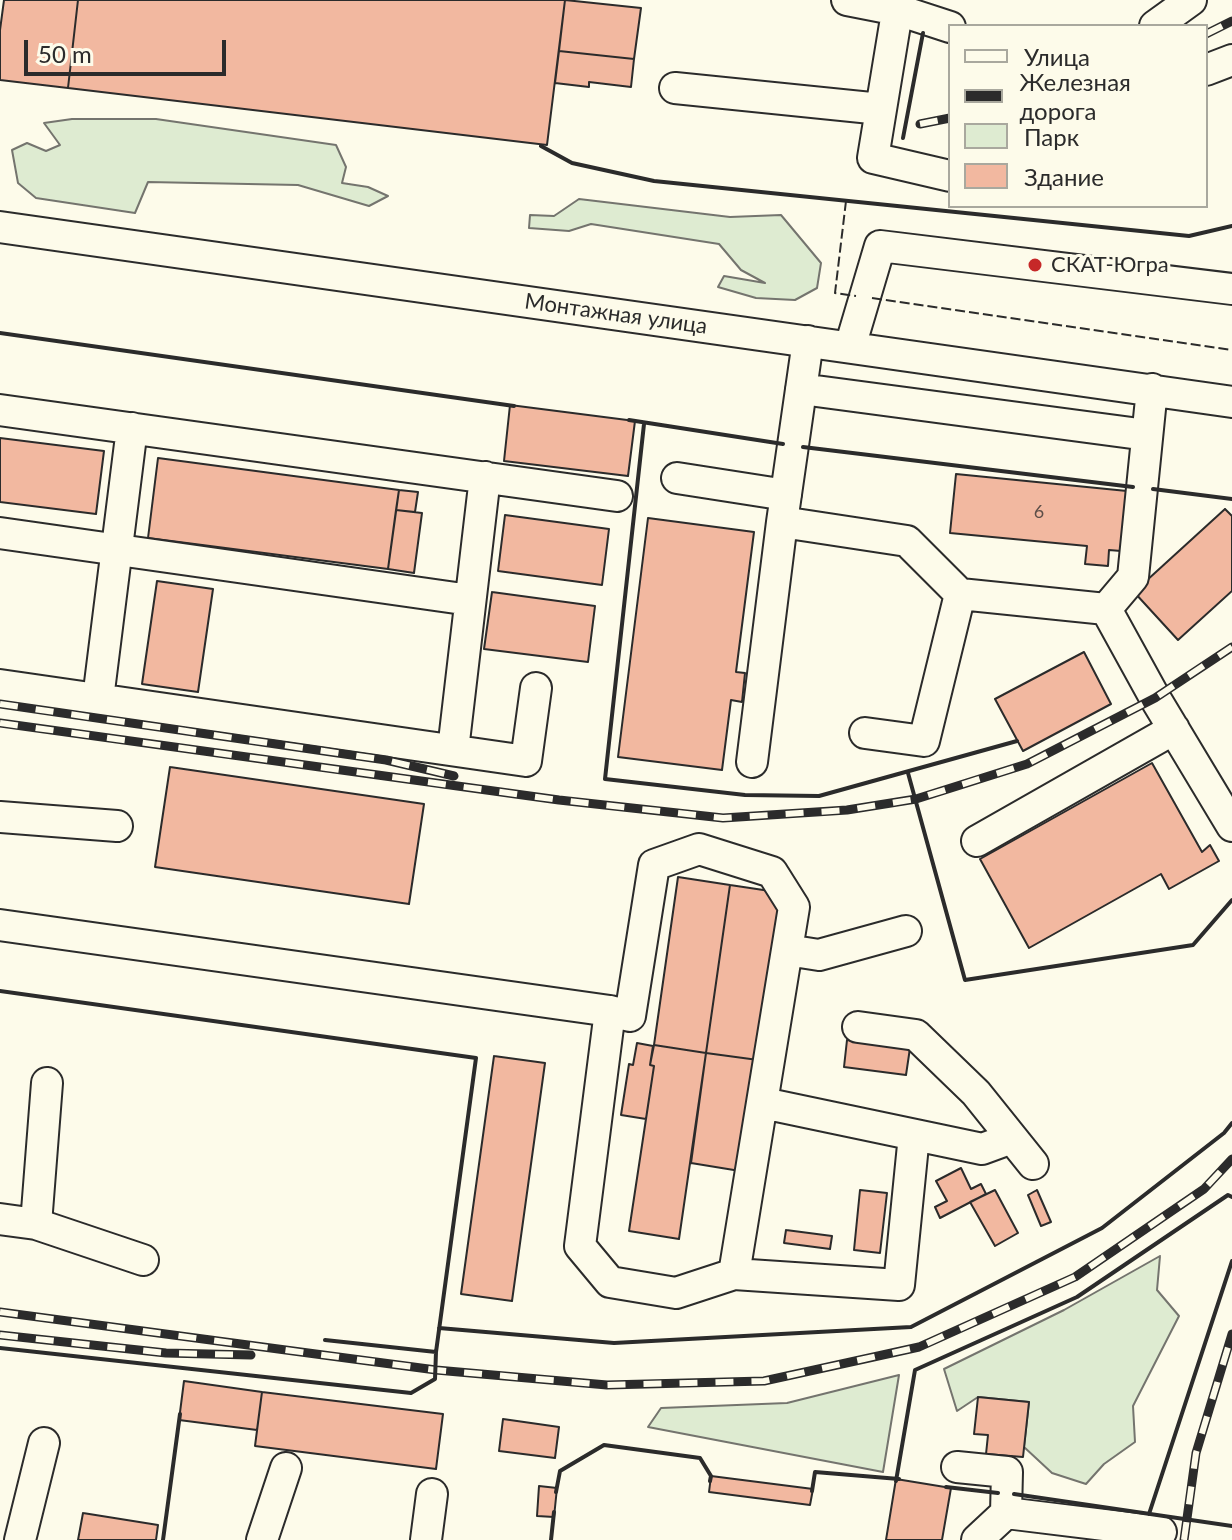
<!DOCTYPE html>
<meta charset="utf-8">
<style>
body{margin:0}
#map{position:relative;width:1232px;height:1540px;overflow:hidden;background:#fdfbea;font-family:Lato,sans-serif}
canvas{display:block}
.legend{position:absolute;left:948px;top:24px;width:260px;height:184px;box-sizing:border-box;background:#fdfbea;border:2px solid #a9a89e;margin:0;padding:10px 14px;list-style:none;font-size:24px;color:#2b2b2b}
.legend li{display:flex;align-items:center;gap:16px;height:40px}
.legend b{width:40px;border:2px solid #a9a89e}
.scale{position:absolute;left:24px;top:40px;width:202px;height:36px;box-sizing:border-box;border:4px solid #2b2b2b;border-top:0;padding-left:10px;font-size:24px;line-height:28px;white-space:nowrap;color:#2b2b2b;-webkit-text-stroke:6px #fdfbea;paint-order:stroke}
</style>
<div id="map">
<canvas width="1232" height="1540"></canvas>
<ul class="legend">
<li><b style="height:10px;background:#fdfbea"></b>Улица</li>
<li><b style="height:10px;background:#2b2b2b"></b>Железная дорога</li>
<li><b style="height:22px;background:#deebd1"></b>Парк</li>
<li><b style="height:22px;background:#f2b8a0"></b>Здание</li>
</ul>
<div class="scale">50 m</div>
</div>
<script>
const ctx = document.querySelector('canvas').getContext('2d');
ctx.lineJoin = 'round';
function fill(path, color) {
  ctx.fillStyle = color;
  ctx.fill(path, 'evenodd');
}
function toPath(rows) {
  const path = new Path2D();
  for (const r of rows) {
    path.moveTo(r[0], r[1]);
    for (let i = 2; i < r.length; i += 2) path.lineTo(r[i], r[i + 1]);
  }
  return path;
}
function stroke(path, color, width, dash) {
  ctx.strokeStyle = color;
  ctx.lineWidth = width;
  ctx.lineCap = dash ? 'butt' : 'round';
  ctx.setLineDash(dash || []);
  ctx.stroke(path);
}
function label(font, color, halo, rows, align = 'center') {
  ctx.font = font + ' Lato,sans-serif';
  ctx.lineWidth = 6;
  ctx.setLineDash([]);
  ctx.textBaseline = 'middle';
  ctx.strokeStyle = halo;
  ctx.fillStyle = color;
  for (const [text, x, y, turn = 0] of rows) {
    ctx.save();
    ctx.translate(x, y);
    ctx.rotate((+turn || 0) * Math.PI / 180);
    ctx.textAlign = isNaN(turn) ? turn : align;
    if (halo) ctx.strokeText(text, 0, 0);
    ctx.fillText(text, 0, 0);
    ctx.restore();
  }
}
const green = toPath([
 [72,119,156,119,336,145,346,167,342,183,368,187,388,196,369,206,298,185,148,182,135,213,36,198,18,183,12,150,27,143,46,151,60,145,44,123,72,119],
 [579,199,730,217,781,215,821,263,817,288,795,300,756,298,718,287,724,276,765,283,741,270,719,244,591,224,569,231,529,228,530,215,554,216,579,199],
 [1160,1256,1157,1290,1179,1316,1133,1406,1135,1442,1104,1464,1086,1484,1052,1473,1024,1447,1029,1402,978,1397,957,1411,944,1369,1064,1310,1160,1256],
 [899,1375,883,1472,648,1427,661,1408,787,1403,899,1375]
]);
fill(green, '#deebd1');
stroke(green, '#74746e', 2);
const building = toPath([
 [4,0,78,0,68,88,0,80,0,30,4,0],
 [78,0,565,0,547,145,68,88,78,0],
 [565,0,641,8,634,59,559,51,565,0],
 [559,51,634,59,631,87,589,82,589,87,555,83,559,51],
 [510,405,635,421,628,476,504,461,510,405],
 [0,438,104,451,96,514,0,502,0,438],
 [158,458,399,490,388,569,148,538,158,458],
 [956,474,1127,491,1121,551,1109,550,1108,566,1085,564,1087,546,950,533,956,474],
 [399,490,418,492,415,512,396,510,399,490],
 [1225,509,1232,516,1232,591,1178,640,1134,592,1225,509],
 [396,510,422,513,414,573,388,569,396,510],
 [505,515,609,529,602,585,498,571,505,515],
 [648,518,754,532,736,672,745,673,742,702,731,700,722,770,618,757,648,518],
 [157,581,213,589,198,692,142,684,157,581],
 [492,592,595,606,588,662,484,649,492,592],
 [1084,652,1111,704,1023,751,995,699,1084,652],
 [1152,763,1202,852,1210,845,1219,861,1169,889,1161,874,1029,948,980,859,1152,763],
 [170,767,424,804,409,904,155,867,170,767],
 [678,877,730,885,706,1053,654,1045,678,877],
 [730,885,770,891,780,908,758,1060,706,1053,730,885],
 [847,1040,910,1048,906,1075,844,1067,847,1040],
 [637,1043,653,1046,650,1065,654,1066,646,1119,621,1115,629,1064,633,1065,637,1043],
 [654,1045,706,1053,679,1239,629,1231,654,1066,650,1065,654,1045],
 [706,1053,758,1060,740,1171,691,1163,706,1053],
 [494,1056,545,1063,512,1301,461,1294,494,1056],
 [961,1168,971,1189,981,1184,986,1194,940,1218,935,1207,947,1201,936,1181,961,1168],
 [860,1190,887,1193,880,1253,854,1250,860,1190],
 [995,1190,1018,1233,995,1246,970,1202,995,1190],
 [1037,1190,1051,1222,1041,1226,1028,1195,1037,1190],
 [786,1230,832,1236,830,1249,784,1243,786,1230],
 [184,1381,262,1392,257,1430,179,1420,184,1381],
 [262,1392,443,1414,436,1469,255,1446,262,1392],
 [978,1397,1029,1402,1023,1457,986,1454,988,1435,974,1434,978,1397],
 [503,1419,559,1427,555,1458,499,1451,503,1419],
 [711,1476,813,1489,810,1505,709,1492,711,1476],
 [896,1479,951,1488,942,1540,886,1540,896,1479],
 [539,1486,557,1488,554,1517,537,1516,539,1486],
 [83,1513,158,1525,156,1540,78,1540,83,1513]
]);
fill(building, '#f2b8a0');
stroke(building, '#2b2b2b', 2);
const minor = toPath([
 [847,0,898,10,950,27],
 [899,0,873,158,950,176],
 [1155,26,1191,0],
 [1206,70,1232,60],
 [675,88,881,109],
 [0,227,1232,402],
 [850,347,880,246,1232,289],
 [801,389,1147,435],
 [0,410,617,496],
 [677,478,786,495],
 [782,522,907,541,960,594,1106,609],
 [0,533,470,600],
 [1106,609,1155,698,1232,826],
 [1106,609,1133,577,1152,389],
 [0,685,526,761,536,688],
 [98,699,132,428],
 [865,733,924,741,960,594],
 [453,750,485,477],
 [752,762,782,522,808,341],
 [0,817,117,826],
 [977,841,1174,729],
 [0,925,610,1011,630,1016,654,865,699,849,772,872,794,907,734,1274,676,1293,610,1282,580,1246,610,1011],
 [787,950,819,955,906,931],
 [858,1027,916,1035,976,1093,1033,1164],
 [763,1103,982,1149,1012,1138],
 [0,1219,36,1224,143,1260],
 [36,1224,47,1083],
 [734,1274,899,1285,914,1135],
 [957,1467,1007,1472,1006,1513],
 [20,1540,44,1443],
 [262,1540,286,1468],
 [426,1540,432,1494],
 [977,1540,1006,1513,1161,1532]
]);
stroke(minor, '#2b2b2b', 34);
stroke(minor, '#fdfbea', 30);
const rail = toPath([
 [1206,34,1232,21],
 [920,124,950,118],
 [0,704,386,760,454,776],
 [0,723,559,800,723,818,847,810,916,799,1027,764,1155,698,1232,647],
 [0,1312,436,1370,607,1385,764,1381,919,1347,1075,1277,1204,1189,1232,1159],
 [0,1335,166,1353,251,1355],
 [1184,1540,1196,1453,1232,1334]
]);
stroke(rail, '#2b2b2b', 9);
stroke(rail, '#fdfbea', 6, [18]);
stroke(toPath([
 [846,201,835,293,856,296],
 [872,298,1232,350]
]), '#2b2b2b', 2, [10, 4]);
stroke(toPath([
 [903,138,923,33],
 [541,146,572,163,654,181,1189,236,1232,226],
 [0,333,514,406],
 [629,420,783,444],
 [644,424,605,779,745,795,819,796,1017,741],
 [803,447,1133,487],
 [1153,489,1232,499],
 [908,773,965,980,1193,945,1232,900],
 [0,991,476,1058,436,1352,435,1379,411,1393,0,1348],
 [439,1328,614,1343,911,1327,1102,1228,1224,1133,1232,1123],
 [325,1340,436,1352],
 [896,1481,915,1370,1077,1297,1228,1195,1232,1197],
 [946,1487,998,1493],
 [812,1491,815,1472,899,1479],
 [556,1492,560,1471,604,1445,700,1458,711,1476,710,1481],
 [1014,1494,1232,1526],
 [1149,1514,1232,1261],
 [163,1540,180,1414],
 [551,1540,554,1512]
]), '#2b2b2b', 4);
for (const [x, y, r, color] of [
 [1035,265,8,"#c62828"]
]) {
  const dot = new Path2D();
  dot.arc(x, y, r, 0, 2 * Math.PI);
  ctx.fillStyle = color;
  ctx.fill(dot);
  stroke(dot, '#fdfbea', 3);
}
label('18px', '#5d4e48', null, [
 ["6",1039,512]
]);
label('22px', '#2b2b2b', '#fdfbea', [
 ["СКАТ-Югра",1051,265]
], 'left');
label('22px', '#2b2b2b', '#fdfbea', [
 ["Монтажная улица",616,314,8]
]);
</script>
